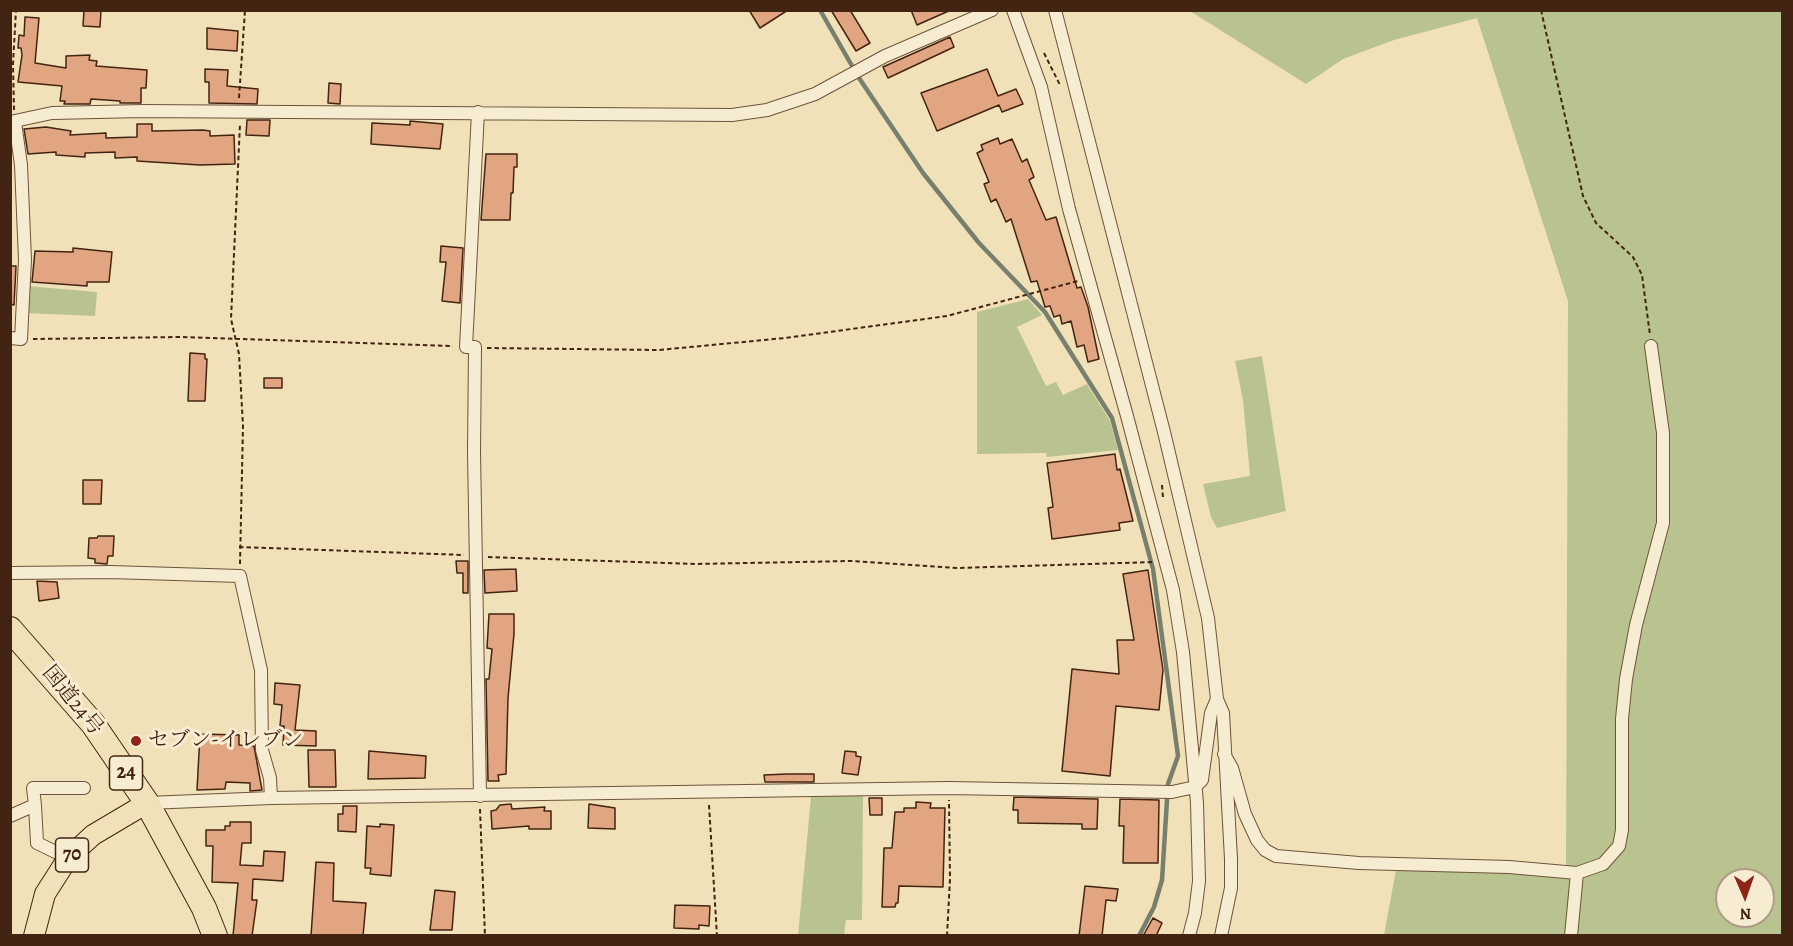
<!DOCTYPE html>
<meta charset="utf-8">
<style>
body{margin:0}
#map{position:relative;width:1793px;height:946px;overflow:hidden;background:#f1e1b8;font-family:Alegreya,serif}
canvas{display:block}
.frame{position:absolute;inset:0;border:12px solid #432412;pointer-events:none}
.north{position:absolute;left:1715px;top:868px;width:60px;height:60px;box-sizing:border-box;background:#f6ecd1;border:2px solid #ae9c85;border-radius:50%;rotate:178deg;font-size:16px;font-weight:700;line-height:24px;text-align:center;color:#432412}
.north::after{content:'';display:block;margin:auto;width:21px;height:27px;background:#8f2418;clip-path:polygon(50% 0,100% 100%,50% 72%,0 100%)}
</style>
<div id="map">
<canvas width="1793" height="946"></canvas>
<div class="frame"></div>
<div class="north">N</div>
</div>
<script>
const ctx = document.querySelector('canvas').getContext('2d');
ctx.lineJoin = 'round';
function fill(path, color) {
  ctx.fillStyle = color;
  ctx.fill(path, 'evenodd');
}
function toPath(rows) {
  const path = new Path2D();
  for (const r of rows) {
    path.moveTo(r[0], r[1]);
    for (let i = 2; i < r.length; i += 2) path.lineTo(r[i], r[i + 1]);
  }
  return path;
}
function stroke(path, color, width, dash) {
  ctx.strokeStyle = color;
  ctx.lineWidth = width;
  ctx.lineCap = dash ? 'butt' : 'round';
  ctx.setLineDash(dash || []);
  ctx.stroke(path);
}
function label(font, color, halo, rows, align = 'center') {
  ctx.font = font + ' Alegreya,"Noto Serif JP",serif';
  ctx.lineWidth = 6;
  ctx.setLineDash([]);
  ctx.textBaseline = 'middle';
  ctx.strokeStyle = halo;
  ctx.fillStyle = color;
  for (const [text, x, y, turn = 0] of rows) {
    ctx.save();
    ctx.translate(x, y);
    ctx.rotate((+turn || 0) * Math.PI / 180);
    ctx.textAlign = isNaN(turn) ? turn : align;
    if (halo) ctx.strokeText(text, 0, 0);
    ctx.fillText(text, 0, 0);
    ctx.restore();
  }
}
fill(toPath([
 [1190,11,1782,11,1782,935,1384,935,1396,870,1566,867,1568,301,1477,18,1394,40,1343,59,1306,84],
 [1727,880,1763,880,1763,916,1727,916],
 [27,286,97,292,95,316,25,313],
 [1028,299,1042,315,1017,327,1046,386,1056,382,1063,395,1087,384,1110,421,1118,450,1047,457,1046,453,977,454,977,312],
 [1262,356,1286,511,1217,528,1211,517,1203,484,1250,476,1243,400,1235,361],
 [863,795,862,920,846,920,844,935,798,936,811,797]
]), '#b9c38f');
stroke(toPath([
 [820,10,859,78,923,173,979,243,1045,312,1112,418,1153,569,1178,756,1168,784,1162,880,1154,907,1139,936]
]), '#78806d', 4.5);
const building = toPath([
 [84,10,101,10,100,27,83,26,84,10],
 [749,10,788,10,760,28,749,10],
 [831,10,850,10,870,43,856,51,831,10],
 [911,10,951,10,917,25,911,10],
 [25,17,39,18,35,63,66,68,66,56,90,55,89,60,97,61,96,66,147,70,146,88,141,88,141,103,120,103,120,101,91,99,90,104,64,104,65,101,60,101,62,86,18,82,22,55,21,48,18,48,19,35,24,36,25,17],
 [207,28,238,31,237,51,207,49,207,28],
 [950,37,954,47,888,78,883,67,950,37],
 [205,69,228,70,227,86,258,89,257,104,209,103,209,82,205,82,205,69],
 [987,69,998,96,1016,89,1023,104,1002,112,999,105,937,131,921,93,987,69],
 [329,83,341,84,340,104,328,103,329,83],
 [247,120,270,120,269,136,246,135,247,120],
 [410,121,443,124,440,149,371,144,372,123,410,125,410,121],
 [137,124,152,124,152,131,203,130,210,131,210,136,234,135,235,164,200,165,137,161,137,157,115,158,115,152,85,153,85,157,56,155,56,152,28,154,24,129,46,127,71,131,70,135,106,133,106,138,137,137,137,124],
 [998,138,1000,144,1012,139,1022,162,1027,159,1034,177,1029,180,1046,220,1056,217,1077,288,1081,287,1088,307,1099,359,1088,362,1084,345,1077,347,1071,321,1062,324,1060,315,1054,317,1050,306,1045,307,1037,281,1031,282,1011,219,1006,222,996,199,991,202,984,184,989,182,977,153,983,150,981,145,998,138],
 [486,154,517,154,517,167,514,167,513,193,511,193,510,220,481,220,486,154],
 [441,246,463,248,460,303,442,301,446,262,440,262,441,246],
 [73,248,112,252,109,282,87,282,87,286,32,282,35,251,73,252,73,248],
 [10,266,16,266,14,305,10,304,10,266],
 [190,353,205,354,205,359,207,359,205,401,188,401,190,353],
 [264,378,282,378,282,388,264,388,264,378],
 [1115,454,1117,470,1120,469,1133,521,1119,523,1120,530,1052,539,1048,508,1053,507,1047,463,1115,454],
 [83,480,102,480,101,504,83,504,83,480],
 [98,536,114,536,113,556,108,556,107,564,95,563,95,559,88,558,89,538,97,538,98,536],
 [456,561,468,561,468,593,463,593,463,573,457,573,456,561],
 [516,569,517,591,485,593,484,570,516,569],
 [1148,570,1163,670,1159,710,1116,706,1110,776,1062,771,1072,669,1119,674,1117,640,1134,640,1123,574,1148,570],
 [37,581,57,582,59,598,39,601,37,581],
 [489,614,514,614,514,634,508,698,506,774,498,775,499,781,488,781,486,679,489,679,492,649,487,648,489,614],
 [275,683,300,685,295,730,316,731,316,746,283,745,284,726,280,726,282,705,274,704,275,683],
 [200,734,239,735,239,745,254,746,262,790,250,791,250,783,226,782,225,789,197,790,200,734],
 [308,750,335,750,336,787,309,787,308,750],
 [369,751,426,756,425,778,368,779,369,751],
 [845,751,856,752,856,756,861,757,858,775,842,773,845,751],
 [787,774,814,774,814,782,765,782,764,775,787,774],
 [1014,797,1098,799,1097,829,1082,829,1082,824,1018,823,1018,810,1013,810,1014,797],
 [869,798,882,798,882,815,870,815,869,798],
 [1120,799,1159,800,1158,863,1123,863,1124,826,1119,826,1120,799],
 [916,802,931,803,930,808,945,808,943,887,899,886,898,903,896,903,895,907,882,907,884,848,892,848,895,812,904,812,904,808,916,808,916,802],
 [511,804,512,809,545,807,544,811,551,811,551,829,529,829,529,826,492,829,491,811,496,810,500,805,511,804],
 [589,804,615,808,615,829,588,828,589,804],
 [343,806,357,806,356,832,338,831,338,814,343,814,343,806],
 [230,822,251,822,251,843,242,843,240,865,263,866,264,851,285,852,283,881,253,879,252,900,257,900,252,936,233,936,238,883,212,882,213,846,206,846,206,830,225,830,225,826,230,826,230,822],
 [380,824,394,825,391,876,370,874,371,868,365,868,367,826,380,827,380,824],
 [316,862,334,863,333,901,366,903,363,936,311,936,316,862],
 [1085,886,1118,889,1116,901,1106,900,1102,936,1079,936,1085,886],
 [435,890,455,892,452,930,430,930,435,890],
 [675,905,710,906,709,926,699,925,699,929,674,928,675,905],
 [1153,918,1162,923,1156,936,1143,936,1153,918]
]);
fill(building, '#e1a582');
stroke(building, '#432412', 1.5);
const street = toPath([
 [1013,10,1041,87,1069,209,1127,416,1173,590,1183,652,1197,803,1199,881,1195,913,1189,936],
 [1055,10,1164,432,1208,618,1217,699,1223,713,1231,859,1231,888,1221,936],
 [478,112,466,347,475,347,474,452,480,796],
 [10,122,52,113,143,111,732,115,767,110,815,94,885,56,992,10],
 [10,338,21,339,25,260,21,165,15,122],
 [10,573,110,572,240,576,261,670,262,750,270,778,271,798],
 [1224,754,1232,768,1245,814,1257,840,1265,850,1276,856,1359,863,1509,867,1577,873,1603,864,1619,846,1622,830,1622,719,1626,679,1636,625,1663,523,1663,433,1651,346],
 [147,803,271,798,949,788,1172,792,1195,787,1202,780,1211,713,1217,699],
 [35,805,33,788,84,788],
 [10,816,35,805,37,843,68,858],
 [1571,936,1577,873]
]);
const primary = toPath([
 [34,936,45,894,68,858,93,835,147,803]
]);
const highway = toPath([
 [10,629,93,724,147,803,204,908,215,936]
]);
stroke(street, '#6e533c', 14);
stroke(primary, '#432412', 22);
stroke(highway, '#432412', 26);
stroke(toPath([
 [1541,10,1583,196,1596,223,1633,257,1642,275,1650,335],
 [1044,53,1060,85],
 [239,98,245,10],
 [14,110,13,64,16,10],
 [33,339,180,337,453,346],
 [487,348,659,350,785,338,947,316,1078,281],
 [1162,485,1163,498],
 [239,547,464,555],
 [488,557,695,564,851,561,957,568,1154,562],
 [240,564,243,426,239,354,231,319,240,124],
 [709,805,717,936],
 [480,809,485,936],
 [947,936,950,879,949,800]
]), '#432412', 2, [4.5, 3]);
stroke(street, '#f6ecd1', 12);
stroke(primary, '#f1e1b8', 20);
stroke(highway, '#f1e1b8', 24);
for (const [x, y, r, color] of [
 [136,741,6,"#8f2418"]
]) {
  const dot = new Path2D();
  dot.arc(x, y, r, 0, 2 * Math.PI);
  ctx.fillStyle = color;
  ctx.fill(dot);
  stroke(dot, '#f6ecd1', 2);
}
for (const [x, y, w] of [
 [126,773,33],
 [72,855,33]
]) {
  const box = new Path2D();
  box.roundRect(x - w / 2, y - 17, w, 34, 4.5);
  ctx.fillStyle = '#f6ecd1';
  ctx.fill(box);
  stroke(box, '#432412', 1.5);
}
label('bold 20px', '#432412', null, [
 ["24",126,773],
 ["70",72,855]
]);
label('21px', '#432412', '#f6ecd1', [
 ["国道24号",72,701,51]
]);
label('21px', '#432412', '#f6ecd1', [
 ["セブン-イレブン",148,741]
], 'left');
</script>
